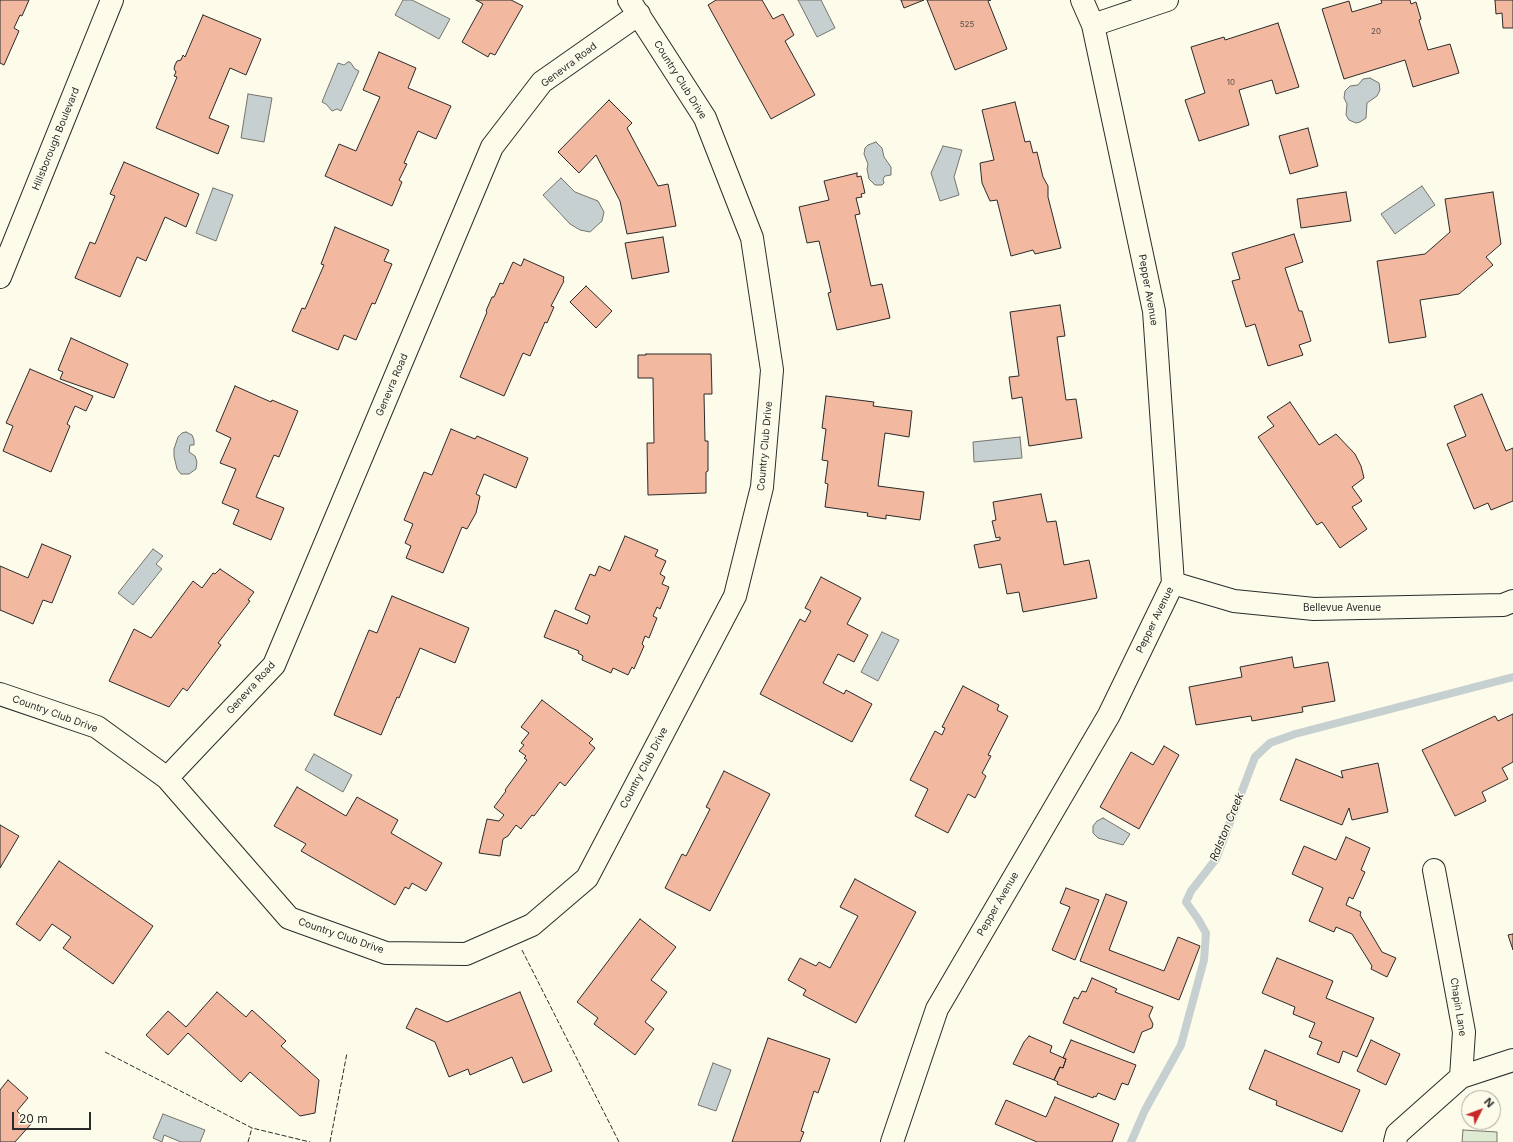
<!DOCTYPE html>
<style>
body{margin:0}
#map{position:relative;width:1513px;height:1142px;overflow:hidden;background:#fdfbea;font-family:Inter,sans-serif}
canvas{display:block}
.north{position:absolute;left:1461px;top:1090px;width:40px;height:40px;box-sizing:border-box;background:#fdfbea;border:1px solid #a9a89e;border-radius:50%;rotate:48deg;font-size:11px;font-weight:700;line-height:16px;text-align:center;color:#2b2b2b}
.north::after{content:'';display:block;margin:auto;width:14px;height:18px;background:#c62828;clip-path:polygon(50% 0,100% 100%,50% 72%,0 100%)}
.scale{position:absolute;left:12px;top:1112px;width:79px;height:18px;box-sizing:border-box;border:2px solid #2b2b2b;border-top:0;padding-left:5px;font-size:12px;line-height:14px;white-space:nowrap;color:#2b2b2b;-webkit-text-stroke:3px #fdfbea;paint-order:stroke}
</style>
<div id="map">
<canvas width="1513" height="1142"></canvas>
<div class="north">N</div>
<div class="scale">20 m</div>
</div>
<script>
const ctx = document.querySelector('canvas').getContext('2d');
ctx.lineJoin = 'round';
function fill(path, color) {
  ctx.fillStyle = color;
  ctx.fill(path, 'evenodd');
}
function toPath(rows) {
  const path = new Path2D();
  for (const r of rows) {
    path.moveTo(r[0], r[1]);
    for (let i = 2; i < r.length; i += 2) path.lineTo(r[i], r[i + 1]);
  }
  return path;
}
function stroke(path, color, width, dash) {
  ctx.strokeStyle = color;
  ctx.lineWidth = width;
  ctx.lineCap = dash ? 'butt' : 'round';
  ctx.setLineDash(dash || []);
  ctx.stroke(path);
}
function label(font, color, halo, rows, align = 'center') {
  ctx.font = font + ' Inter,sans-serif';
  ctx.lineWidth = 3;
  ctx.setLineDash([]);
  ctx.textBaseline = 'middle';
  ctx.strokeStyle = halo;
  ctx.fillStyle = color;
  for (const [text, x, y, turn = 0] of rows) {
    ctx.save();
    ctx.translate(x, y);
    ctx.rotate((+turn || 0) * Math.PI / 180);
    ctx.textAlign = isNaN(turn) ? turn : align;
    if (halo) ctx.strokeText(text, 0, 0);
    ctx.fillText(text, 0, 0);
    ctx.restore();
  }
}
const green = toPath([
 [1463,1130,1497,1132,1497,1142,1462,1142,1463,1130]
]);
fill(green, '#deebd1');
stroke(green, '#74746e', 1);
const water = toPath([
 [403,0,412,0,450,19,439,39,395,15,403,0],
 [798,0,821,0,835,28,817,37,798,0],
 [348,62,350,62,355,69,359,71,341,111,337,109,332,111,326,104,322,102,338,63,344,65,348,62],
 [1370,78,1379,83,1380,90,1377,96,1367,103,1366,118,1360,122,1356,123,1349,120,1346,115,1347,104,1344,98,1345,91,1350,86,1358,85,1363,79,1370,78],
 [248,94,272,98,264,142,241,138,248,94],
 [876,142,882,148,884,157,891,167,891,175,885,176,883,179,884,183,882,185,875,185,869,179,867,169,868,164,864,154,865,148,868,145,876,142],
 [943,146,962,150,954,177,959,195,940,201,931,173,943,146],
 [561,178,575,192,598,201,604,212,602,221,590,232,580,230,570,224,543,195,561,178],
 [1422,186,1435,205,1395,234,1381,214,1422,186],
 [213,188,233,195,216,241,196,233,213,188],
 [186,432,192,435,194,440,194,445,190,445,189,452,195,456,197,462,196,469,189,474,181,474,177,469,174,456,174,449,178,437,182,433,186,432],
 [1020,437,1022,458,974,462,973,442,1020,437],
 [153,549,163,556,156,564,162,569,133,605,118,593,153,549],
 [882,632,899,640,878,681,861,672,882,632],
 [314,754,352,775,343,792,305,770,314,754],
 [1103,818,1130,834,1123,845,1098,838,1093,833,1093,826,1097,821,1103,818],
 [713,1063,731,1070,716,1111,698,1105,713,1063],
 [163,1114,205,1130,200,1142,181,1142,164,1135,162,1142,153,1138,163,1114]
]);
fill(water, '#c7d0d0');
stroke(water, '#74746e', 1);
stroke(toPath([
 [1131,1142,1145,1110,1181,1045,1204,960,1206,933,1198,919,1186,902,1191,891,1216,859,1255,757,1270,743,1295,734,1513,677]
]), '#c7d0d0', 8);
const building = toPath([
 [0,0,29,0,22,16,20,15,14,28,19,31,4,65,0,63,0,0],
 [476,0,511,0,523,6,495,55,490,53,488,57,462,42,483,4,476,0],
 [716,0,762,0,773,19,783,14,794,35,785,41,815,95,771,119,708,5,716,0],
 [901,0,924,0,904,8,901,0],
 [927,0,991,0,988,1,1007,49,955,70,927,0],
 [1381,0,1410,0,1411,4,1416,2,1421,19,1419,20,1428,50,1450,44,1459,73,1413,87,1405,60,1344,79,1322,9,1349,1,1352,12,1382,3,1381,0],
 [1495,0,1513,0,1513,28,1503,28,1502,13,1496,14,1495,0],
 [203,15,261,39,246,75,230,68,209,118,229,126,218,154,156,128,177,77,174,76,176,72,174,69,175,65,177,61,181,60,183,55,185,57,203,15],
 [1278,23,1299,87,1276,94,1272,80,1239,90,1249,125,1199,141,1185,100,1205,93,1191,47,1224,37,1225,40,1278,23],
 [379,52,416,68,408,88,451,106,436,139,418,131,404,163,407,164,399,180,402,182,392,206,325,176,339,144,356,151,380,97,363,90,379,52],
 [609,100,632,123,627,128,658,186,668,184,676,226,627,234,620,201,596,155,579,173,558,152,609,100],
 [1015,102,1025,142,1030,141,1033,153,1037,152,1043,177,1048,186,1048,197,1061,248,1035,254,1033,250,1011,256,997,200,990,201,982,183,980,163,994,160,982,110,1015,102],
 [1308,128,1318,166,1290,174,1279,136,1308,128],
 [124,162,199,194,186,227,165,217,146,261,137,257,120,297,75,278,90,242,95,244,115,196,110,194,124,162],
 [857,173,857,177,861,176,865,193,861,194,862,197,856,198,860,214,855,215,871,286,882,284,890,318,837,330,828,293,831,292,819,241,807,243,799,207,829,200,824,181,857,173],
 [1346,192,1351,221,1301,228,1297,199,1346,192],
 [1493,192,1501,244,1486,257,1493,265,1459,294,1420,300,1426,337,1389,343,1377,261,1425,254,1450,232,1445,199,1493,192],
 [335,227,389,250,384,261,392,264,375,304,372,303,356,340,344,335,338,350,292,331,302,308,305,309,324,265,321,264,335,227],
 [1294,234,1303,262,1285,268,1299,311,1302,311,1311,341,1299,345,1303,355,1268,366,1255,324,1246,327,1232,281,1240,279,1232,253,1294,234],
 [663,237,669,272,632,279,625,243,663,237],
 [524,259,564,277,563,280,564,281,551,306,554,307,547,323,545,322,530,356,523,353,504,396,460,377,487,312,486,311,492,297,494,297,500,283,503,284,513,262,521,266,524,259],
 [586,286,612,311,596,328,570,302,586,286],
 [1060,305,1065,336,1057,337,1066,400,1076,399,1082,438,1029,446,1022,397,1012,399,1009,377,1019,376,1010,312,1060,305],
 [71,338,128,364,114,398,60,379,63,372,58,370,71,338],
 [646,354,711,354,712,394,704,394,705,441,708,441,708,471,706,472,706,493,648,495,647,443,654,443,653,378,638,378,638,355,646,355,646,354],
 [30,369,93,396,86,411,75,406,67,424,70,426,51,472,3,451,13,426,6,423,30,369],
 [235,386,271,402,272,400,298,411,279,457,274,455,256,497,284,508,271,540,233,524,239,510,222,503,236,469,220,463,231,438,216,431,235,386],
 [1482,394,1506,451,1513,448,1513,501,1491,510,1488,503,1474,509,1447,444,1466,436,1454,406,1482,394],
 [826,396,874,402,873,406,912,411,909,437,885,433,878,486,924,492,920,520,886,515,886,519,867,516,868,513,825,507,828,484,825,483,828,461,822,460,826,429,822,428,826,396],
 [1290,402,1319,445,1336,434,1355,454,1361,466,1364,478,1352,487,1362,501,1352,507,1367,529,1340,548,1322,522,1317,525,1258,437,1274,426,1267,417,1290,402],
 [451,429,475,439,477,436,528,458,516,488,484,474,476,494,480,496,476,513,467,529,462,527,443,573,406,558,411,546,405,543,413,524,404,520,424,472,432,475,451,429],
 [1041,494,1047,522,1056,521,1064,565,1089,560,1097,598,1023,612,1019,592,1007,594,1001,564,979,568,974,545,1000,540,1000,537,996,538,992,521,996,520,993,502,1041,494],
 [625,536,658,550,655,556,666,561,660,574,665,577,662,584,669,587,660,609,657,607,653,616,657,618,649,638,645,636,642,644,644,646,634,669,632,667,628,675,613,668,611,673,582,660,583,656,578,653,579,651,544,637,555,610,587,624,590,616,575,609,590,574,595,576,599,566,610,571,625,536],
 [42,544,71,556,52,603,43,600,33,624,0,610,0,566,28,578,42,544],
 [220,569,254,592,248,600,250,601,218,643,221,645,187,691,183,688,169,707,109,681,134,629,151,638,193,581,202,588,213,573,215,574,220,569],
 [821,577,861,598,847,624,868,635,854,662,838,654,823,683,844,694,846,690,872,704,852,742,760,694,800,619,805,622,811,611,805,608,821,577],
 [392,596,469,628,455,663,420,648,399,698,397,697,381,735,334,715,369,630,377,633,392,596],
 [1292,657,1294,668,1328,662,1335,701,1302,707,1303,712,1252,721,1251,716,1196,725,1189,687,1242,677,1240,667,1292,657],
 [963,686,999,705,997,710,1008,716,988,755,991,756,982,773,986,776,975,798,968,794,948,833,915,816,928,789,910,780,935,731,942,735,945,728,942,727,963,686],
 [542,700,593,739,589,743,595,748,565,786,560,782,534,816,532,815,521,829,516,825,508,836,503,839,500,856,479,853,487,819,499,821,504,815,494,807,506,791,505,790,527,760,524,758,526,756,519,751,524,745,521,743,529,733,521,727,542,700],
 [1513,714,1513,762,1502,768,1508,779,1482,792,1486,801,1455,816,1422,750,1495,716,1498,721,1513,714],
 [1164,746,1179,755,1139,829,1100,807,1131,752,1153,765,1164,746],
 [1296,759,1343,778,1341,771,1378,763,1388,812,1352,820,1349,808,1342,825,1280,800,1296,759],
 [724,771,770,794,710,911,665,888,682,854,686,856,710,809,706,807,724,771],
 [297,787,346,816,357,797,398,820,391,833,442,863,426,891,412,883,409,889,405,887,395,905,301,851,306,844,274,826,297,787],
 [0,825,19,836,0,868,0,825],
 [1346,837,1370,848,1361,870,1365,872,1353,899,1349,897,1346,905,1361,912,1360,915,1382,952,1396,958,1387,977,1371,969,1372,966,1352,934,1336,927,1334,932,1309,921,1323,888,1292,874,1304,846,1336,860,1346,837],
 [59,861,153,926,113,984,63,948,71,937,52,924,40,941,16,924,59,861],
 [855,879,916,912,856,1023,803,995,806,990,788,980,800,958,816,966,819,962,830,968,858,916,840,907,855,879],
 [1066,888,1099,900,1075,960,1052,950,1070,907,1060,903,1066,888],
 [1106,894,1127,902,1109,950,1164,971,1178,937,1200,946,1179,1000,1080,961,1106,894],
 [640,919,676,947,651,980,667,992,645,1022,654,1029,635,1055,594,1024,598,1018,577,1002,640,919],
 [1513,934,1513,950,1508,935,1513,934],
 [1277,958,1333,981,1326,998,1374,1018,1357,1057,1343,1051,1339,1063,1317,1054,1322,1042,1309,1037,1315,1023,1293,1014,1295,1007,1262,993,1277,958],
 [1092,978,1117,989,1115,992,1153,1007,1149,1016,1153,1024,1152,1028,1142,1032,1134,1053,1063,1023,1074,997,1078,999,1082,991,1086,992,1092,978],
 [217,992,246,1017,252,1010,286,1041,281,1046,319,1080,315,1113,300,1116,250,1072,241,1082,188,1033,168,1055,146,1035,168,1011,186,1027,217,992],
 [520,992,552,1071,523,1083,512,1057,470,1075,468,1069,449,1077,435,1042,406,1028,416,1008,447,1022,520,992],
 [1029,1036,1052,1046,1050,1052,1066,1059,1063,1068,1060,1067,1054,1080,1013,1064,1024,1042,1029,1036],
 [768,1038,830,1059,818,1093,814,1091,801,1131,804,1132,800,1142,732,1142,768,1038],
 [1071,1040,1136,1065,1128,1085,1122,1083,1115,1100,1098,1093,1096,1097,1094,1096,1093,1098,1057,1084,1058,1082,1054,1080,1060,1067,1063,1068,1066,1059,1063,1058,1071,1040],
 [1371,1040,1400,1054,1386,1085,1357,1071,1371,1040],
 [1265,1050,1360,1090,1342,1132,1276,1105,1277,1101,1249,1089,1265,1050],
 [8,1080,28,1098,17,1111,31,1124,15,1142,0,1142,0,1090,8,1080],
 [1055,1097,1119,1124,1112,1142,1037,1142,995,1124,1006,1100,1046,1117,1055,1097]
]);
fill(building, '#f2b8a0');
stroke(building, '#2b2b2b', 1);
const street = toPath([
 [1093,25,1167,0],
 [0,277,112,0],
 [1173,583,1234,601,1314,609,1503,605,1513,601],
 [0,694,97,727,167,778,289,918,386,953,466,954,532,925,587,878,735,596,762,487,772,370,752,238,705,118,629,0],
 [167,778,274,665,492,147,542,82,639,14],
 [1461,1077,1513,1060],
 [892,1142,937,1009,1109,715,1173,583,1154,311,1093,25,1082,0],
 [1395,1142,1397,1134,1461,1077,1464,1032,1434,870]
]);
stroke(street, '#2b2b2b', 24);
stroke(street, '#fdfbea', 22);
stroke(toPath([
 [522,950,619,1142],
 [105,1052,252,1128,310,1142],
 [248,1142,252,1128],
 [330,1142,347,1053]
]), '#2b2b2b', 1, [5, 2]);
label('8px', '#5d4e48', null, [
 ["525",967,25],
 ["20",1376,32],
 ["10",1231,83]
]);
label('10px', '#2b2b2b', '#fdfbea', [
 ["Genevra Road",569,65,-37],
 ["Country Club Drive",680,80,58],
 ["Hillsborough Boulevard",56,139,-68],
 ["Pepper Avenue",1148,290,80],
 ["Genevra Road",392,385,-67],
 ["Country Club Drive",765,446,-85],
 ["Bellevue Avenue",1342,608],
 ["Pepper Avenue",1155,620,-64],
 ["Genevra Road",251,688,-48],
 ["Country Club Drive",55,714,20],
 ["Country Club Drive",644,768,-62],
 ["Pepper Avenue",998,904,-60],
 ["Country Club Drive",341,936,19],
 ["Chapin Lane",1458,1007,81]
]);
label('italic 11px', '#2b2b2b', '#fdfbea', [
 ["Ralston Creek",1227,827,-68]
]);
</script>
